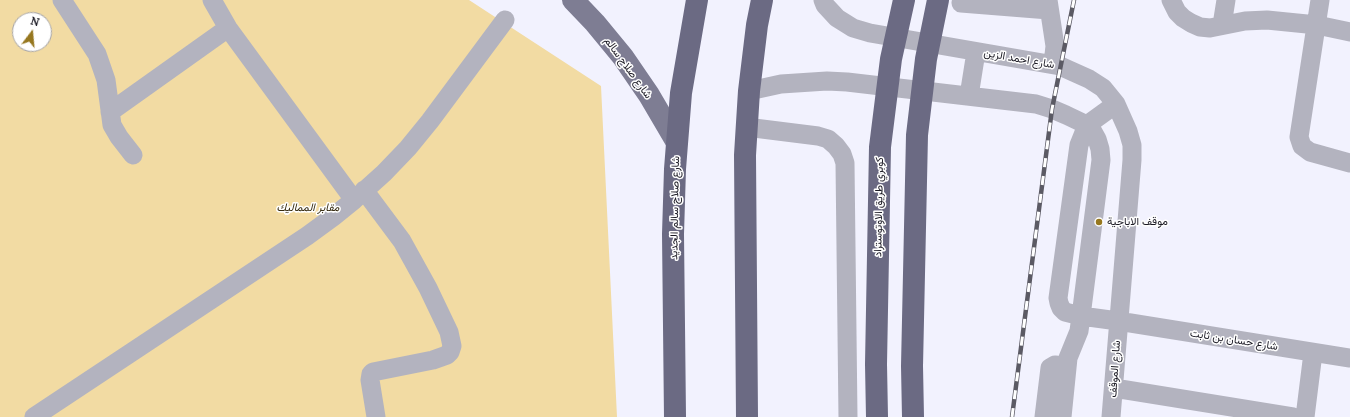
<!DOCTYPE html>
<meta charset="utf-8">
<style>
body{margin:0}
#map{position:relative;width:1350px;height:417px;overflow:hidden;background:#f2f2fe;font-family:Lora,serif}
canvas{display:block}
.north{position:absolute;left:12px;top:12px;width:40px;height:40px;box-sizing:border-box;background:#fff;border:1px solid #a4a3a7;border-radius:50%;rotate:16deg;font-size:11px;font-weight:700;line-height:16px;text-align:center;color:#1b1a24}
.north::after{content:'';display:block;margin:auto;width:14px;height:18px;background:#96771f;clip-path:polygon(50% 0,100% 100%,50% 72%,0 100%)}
</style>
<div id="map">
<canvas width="1350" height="417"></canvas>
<div class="north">N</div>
</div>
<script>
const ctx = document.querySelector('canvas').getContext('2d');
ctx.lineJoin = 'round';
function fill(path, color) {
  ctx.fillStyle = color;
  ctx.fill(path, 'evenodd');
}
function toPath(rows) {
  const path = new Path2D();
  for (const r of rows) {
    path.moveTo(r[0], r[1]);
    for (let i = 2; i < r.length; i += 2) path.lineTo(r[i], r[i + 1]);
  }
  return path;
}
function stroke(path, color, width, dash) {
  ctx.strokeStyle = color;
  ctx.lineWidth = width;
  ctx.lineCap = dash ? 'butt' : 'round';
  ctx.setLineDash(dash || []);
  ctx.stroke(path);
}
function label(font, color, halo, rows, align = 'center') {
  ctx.font = font + ' Lora,Vazirmatn,serif';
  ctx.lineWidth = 3;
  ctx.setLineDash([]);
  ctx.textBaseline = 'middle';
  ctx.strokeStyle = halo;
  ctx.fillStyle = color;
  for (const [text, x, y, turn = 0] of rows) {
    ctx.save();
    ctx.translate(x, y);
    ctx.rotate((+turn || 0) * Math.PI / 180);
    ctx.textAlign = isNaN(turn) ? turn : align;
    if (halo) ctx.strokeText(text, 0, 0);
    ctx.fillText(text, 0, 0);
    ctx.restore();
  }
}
fill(toPath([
 [0,0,469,0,601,86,617,417,0,417],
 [20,20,44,20,44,44,20,44]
]), '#f2dba3');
stroke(toPath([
 [62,0,97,54,106,80,112,125,119,137,133,155],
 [212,0,228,28,354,200],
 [823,0,825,5,837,18,853,28,870,33,1060,66,1089,79,1103,88,1116,104,1128,131,1132,145,1132,160,1111,417],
 [1048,0,1055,46,1053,64],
 [1171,0,1177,12,1183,18,1191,23,1200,27,1210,28,1245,21,1267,20,1317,25,1350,32],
 [1320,0,1299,137,1302,146,1310,152,1350,163],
 [961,3,1049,10],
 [1222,25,1226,0],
 [749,91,781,84,827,81,847,82,1036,104,1052,109,1066,115,1087,125,1092,130,1097,139,1100,149,1101,160,1081,316,1079,331,1068,358,1062,417],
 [969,96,976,52],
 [1116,104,1087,125,1079,145,1058,298,1059,303,1061,308,1065,312,1081,316,1118,321,1350,358],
 [110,112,228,28],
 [746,127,818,136,828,139,836,146,842,154,845,163,848,417],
 [364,190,402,241,428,288,449,332,452,346,450,352,447,355,433,360,373,372,371,374,370,380,376,417],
 [1114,388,1293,417],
 [34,417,307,236,333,217,354,200,384,173,408,148,430,121,505,20],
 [1044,417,1050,368,1055,365,1067,366],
 [1305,417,1313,353]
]), '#b3b3bf', 19);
stroke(toPath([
 [573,0,595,23,623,57,649,95,676,141]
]), '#7e7d93', 22);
stroke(toPath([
 [675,417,673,234,675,169,681,93,697,0],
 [747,417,745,155,749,91,757,25,762,0]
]), '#6b6a83', 22);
const rail = toPath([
 [1012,417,1052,109,1074,0]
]);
stroke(rail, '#5b5a64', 4.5);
stroke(rail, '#fff', 3, [9]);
stroke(toPath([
 [877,417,876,364,880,147,891,59,904,0],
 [913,417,912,366,917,135,926,59,938,0]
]), '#6b6a83', 22);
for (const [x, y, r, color] of [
 [1099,222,4,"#96771f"]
]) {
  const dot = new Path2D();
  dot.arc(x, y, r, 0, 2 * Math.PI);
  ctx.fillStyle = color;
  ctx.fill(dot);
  stroke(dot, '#fff', 1.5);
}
label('11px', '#1b1a24', '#fff', [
 ["شارع احمد الزين",1019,59,10],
 ["شارع صلاح سالم",628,68,54],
 ["كوبري طريق الاوتوستراد",879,207,-89],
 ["شارع صلاح سالم الجديد",675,208,-89],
 ["شارع حسان بن ثابت",1234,340,9],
 ["شارع الموقف",1115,369,-86]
]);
label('italic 11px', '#352a0f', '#fff', [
 ["مقابر المماليك",308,208]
]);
label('11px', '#1b1a24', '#fff', [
 ["موقف الاباجية",1107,222]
], 'left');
</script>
